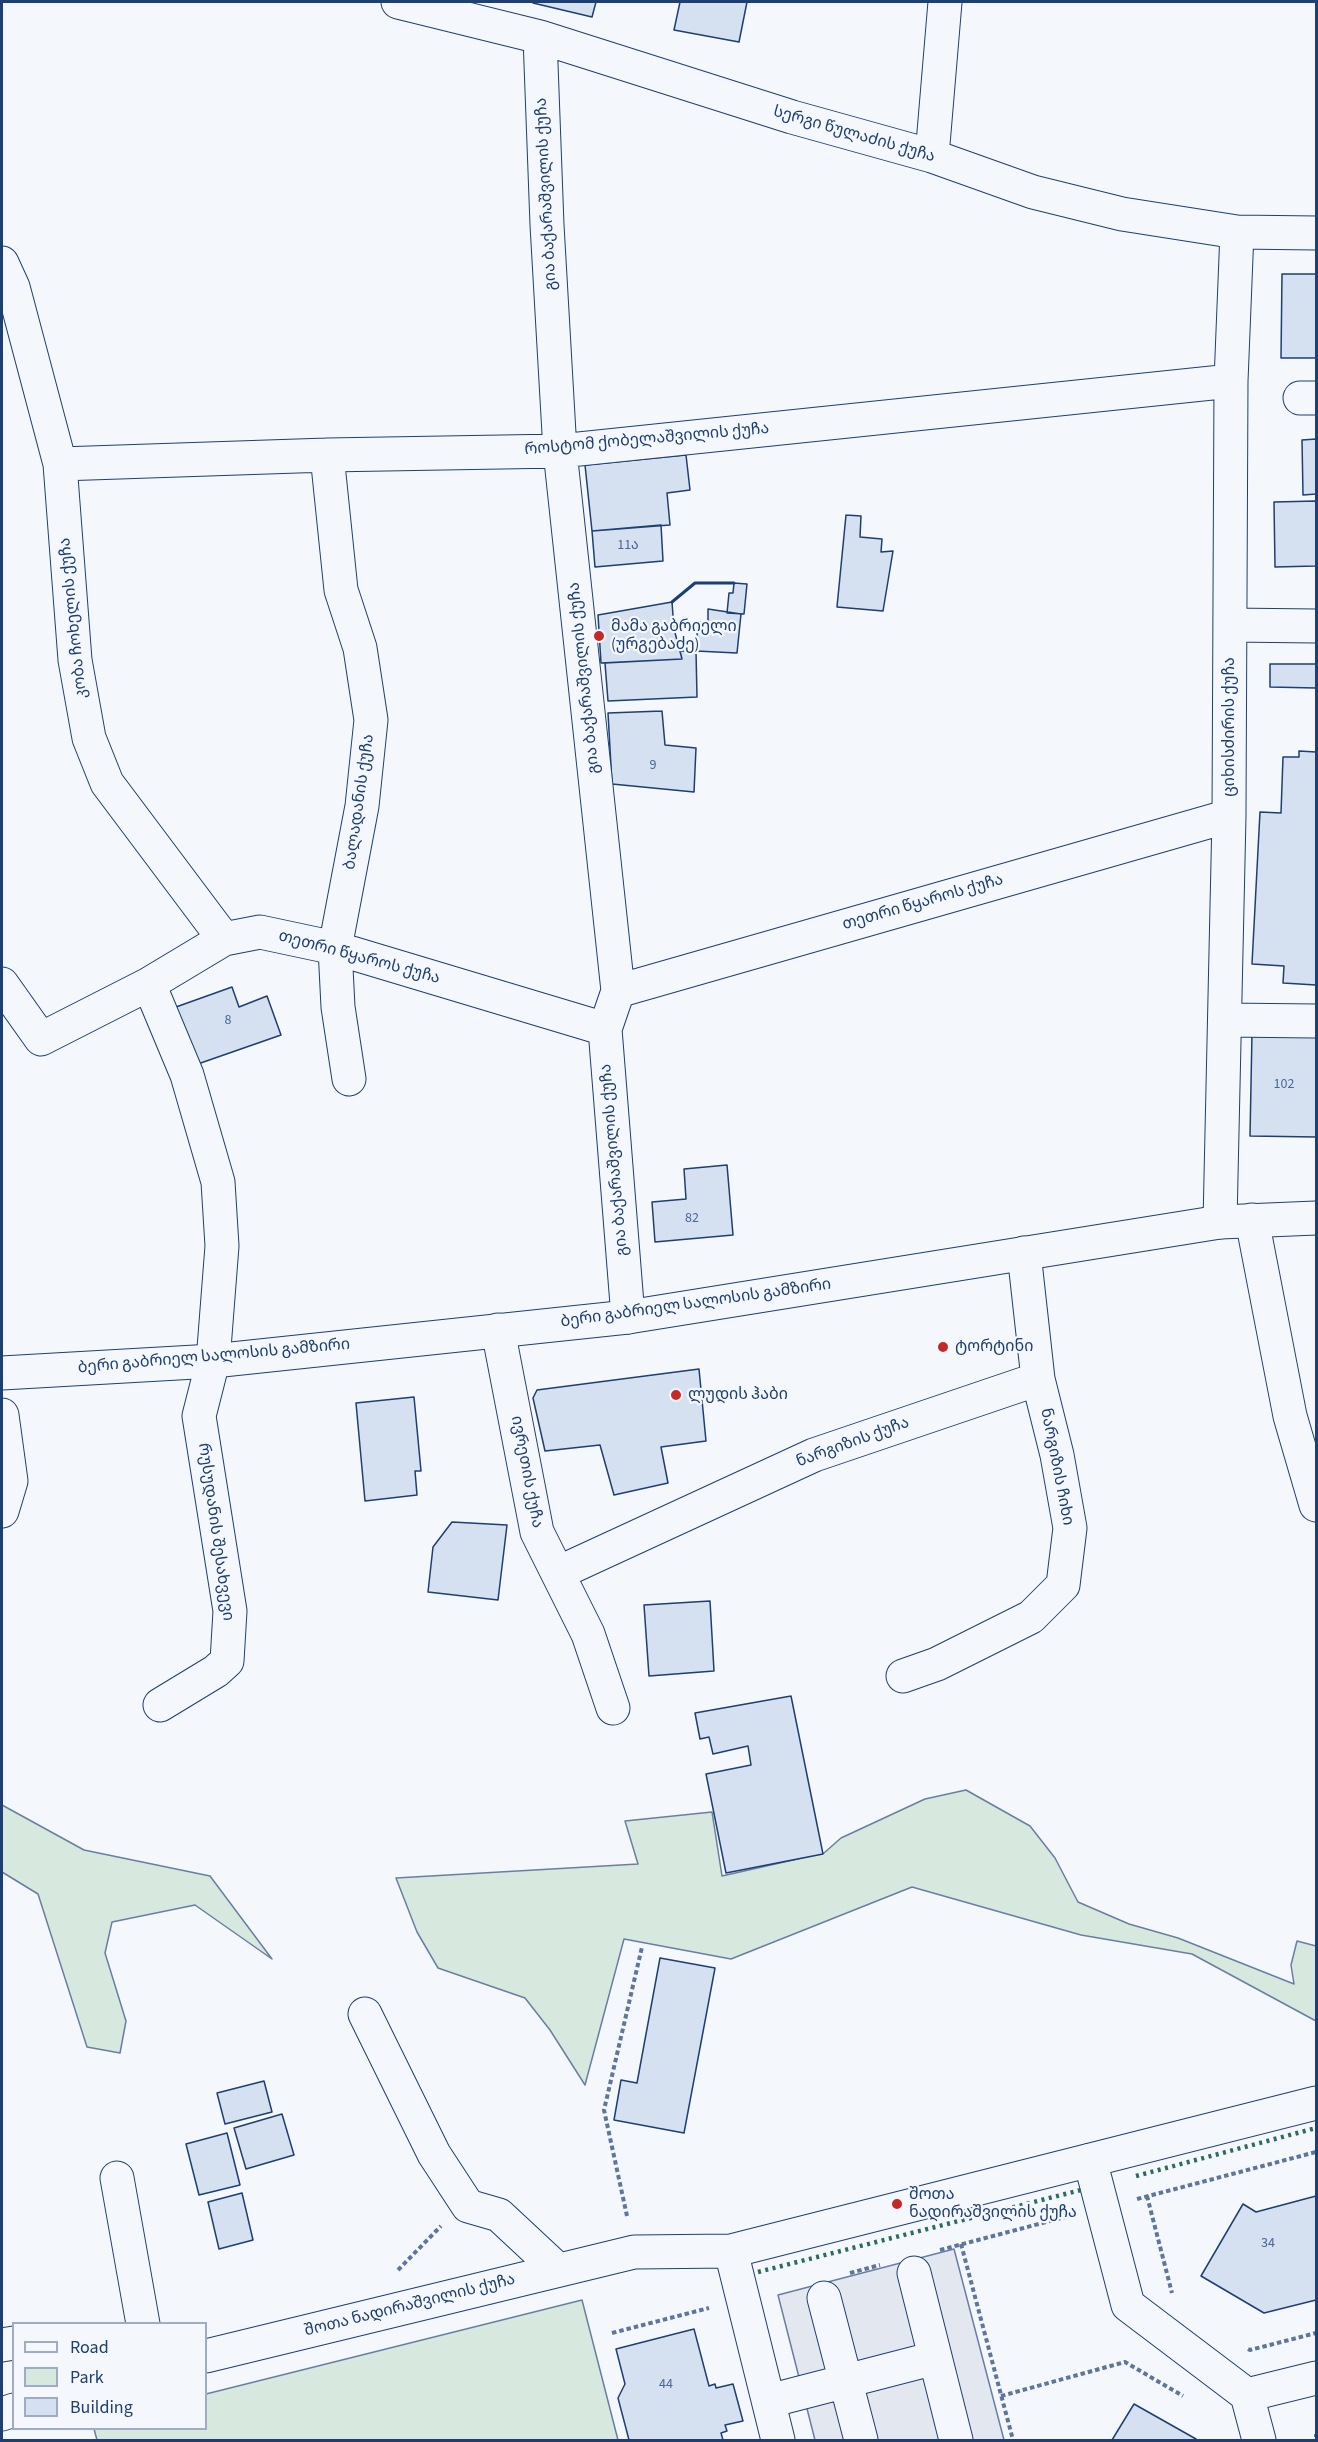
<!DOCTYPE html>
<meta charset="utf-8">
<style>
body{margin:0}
#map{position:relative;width:1318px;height:2442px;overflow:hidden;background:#f4f7fb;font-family:"Source Sans 3",sans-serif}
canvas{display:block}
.frame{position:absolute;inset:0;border:3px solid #1d3f73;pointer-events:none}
.legend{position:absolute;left:12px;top:2322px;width:195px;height:108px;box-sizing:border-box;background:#f4f7fb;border:2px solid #9eadc5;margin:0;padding:8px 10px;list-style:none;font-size:18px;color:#1d3f73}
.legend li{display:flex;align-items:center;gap:12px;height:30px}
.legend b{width:30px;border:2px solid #9eadc5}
</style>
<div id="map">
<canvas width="1318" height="2442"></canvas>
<div class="frame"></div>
<ul class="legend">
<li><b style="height:8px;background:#f4f7fb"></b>Road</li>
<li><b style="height:16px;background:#d7e8df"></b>Park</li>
<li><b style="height:16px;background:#d5e0f0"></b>Building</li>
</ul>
</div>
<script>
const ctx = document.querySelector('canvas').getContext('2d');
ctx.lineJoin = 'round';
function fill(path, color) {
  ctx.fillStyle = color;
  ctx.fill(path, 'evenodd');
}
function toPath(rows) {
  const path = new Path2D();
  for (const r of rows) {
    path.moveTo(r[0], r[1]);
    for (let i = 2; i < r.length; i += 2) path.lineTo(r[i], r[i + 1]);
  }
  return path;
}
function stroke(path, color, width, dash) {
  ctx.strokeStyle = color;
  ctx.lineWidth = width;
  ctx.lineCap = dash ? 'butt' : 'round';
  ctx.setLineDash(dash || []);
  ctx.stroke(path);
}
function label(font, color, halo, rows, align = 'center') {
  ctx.font = font + ' "Source Sans 3","Noto Sans Georgian",sans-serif';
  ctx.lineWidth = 4.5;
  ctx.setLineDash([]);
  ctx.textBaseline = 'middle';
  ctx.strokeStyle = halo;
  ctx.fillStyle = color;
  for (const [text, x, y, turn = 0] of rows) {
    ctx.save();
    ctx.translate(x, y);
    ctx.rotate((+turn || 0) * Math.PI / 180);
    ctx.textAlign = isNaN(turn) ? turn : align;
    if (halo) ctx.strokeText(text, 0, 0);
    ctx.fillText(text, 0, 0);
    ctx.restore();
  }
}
const green = toPath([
 [966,1790,1030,1826,1055,1858,1078,1902,1129,1924,1178,1938,1294,1984,1291,1965,1297,1941,1316,1946,1316,2021,1192,1954,1081,1935,912,1887,731,1959,624,1939,585,2085,550,2030,525,1998,438,1968,417,1932,396,1878,638,1864,625,1821,712,1812,722,1876,824,1853,841,1838,925,1799,966,1790],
 [2,1805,84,1850,210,1876,272,1959,195,1905,112,1922,105,1953,126,2021,120,2053,87,2047,38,1894,2,1872,2,1805],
 [582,2300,618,2440,97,2440,94,2429,206,2428,206,2394,582,2300]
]);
fill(green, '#d7e8df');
stroke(green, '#687fa3', 1.5);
const parking = toPath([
 [954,2249,1004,2440,815,2440,778,2295,954,2249]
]);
fill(parking, '#e3e8f0');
stroke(parking, '#687fa3', 1.5);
const building = toPath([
 [533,2,596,2,592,17,533,3,533,2],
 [680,2,747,2,739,42,674,30,680,2],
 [1282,274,1316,274,1316,358,1281,358,1282,274],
 [1316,439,1316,494,1303,495,1302,440,1316,439],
 [686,455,690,490,667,493,670,525,592,531,585,465,686,455],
 [1316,501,1316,566,1275,567,1274,502,1316,501],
 [846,515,861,516,860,537,882,539,881,552,893,551,883,611,837,607,846,515],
 [661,525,663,561,595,567,592,531,661,525],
 [734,583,747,584,744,614,727,613,729,593,733,593,734,583],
 [672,602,674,629,682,659,601,663,598,615,672,602],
 [708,609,741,614,737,653,696,651,698,622,708,623,708,609],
 [680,651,696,651,697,697,608,701,605,663,682,659,680,651],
 [1270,664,1316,664,1316,688,1270,687,1270,664],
 [662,711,665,745,696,748,694,792,612,784,608,713,662,711],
 [1299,751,1316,752,1316,985,1283,983,1284,966,1252,964,1260,812,1281,813,1283,757,1299,757,1299,751],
 [232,987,239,1007,267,996,281,1035,195,1065,176,1007,232,987],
 [1252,1033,1316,1034,1316,1137,1250,1136,1252,1033],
 [727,1165,733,1235,655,1242,652,1202,686,1199,684,1169,727,1165],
 [699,1369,706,1441,661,1447,668,1483,614,1495,600,1445,545,1451,533,1398,537,1390,699,1369],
 [414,1397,421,1471,415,1471,417,1495,365,1501,356,1403,414,1397],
 [452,1522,507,1525,498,1600,428,1592,433,1547,452,1522],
 [710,1601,714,1671,649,1676,644,1605,710,1601],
 [791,1696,823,1854,726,1873,706,1774,751,1765,748,1746,713,1754,709,1737,700,1739,695,1713,791,1696],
 [660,1958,715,1968,684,2133,614,2120,621,2080,637,2083,660,1958],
 [264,2081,272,2112,225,2124,217,2093,264,2081],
 [282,2114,294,2155,246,2169,234,2128,282,2114],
 [227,2133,240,2185,199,2195,186,2144,227,2133],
 [242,2193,253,2240,219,2249,208,2202,242,2193],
 [1316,2196,1316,2300,1264,2313,1201,2276,1243,2204,1256,2212,1316,2196],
 [694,2329,709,2386,715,2384,716,2388,733,2384,743,2421,725,2425,727,2431,721,2433,723,2440,629,2440,618,2398,625,2384,616,2349,694,2329],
 [1134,2404,1196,2439,1197,2440,1112,2440,1134,2404]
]);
fill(building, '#d5e0f0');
stroke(building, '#1d3f73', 1.5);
const minor = toPath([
 [398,2,540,37,792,117,932,156,1033,192,1122,214,1237,232,1316,233],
 [540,37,547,225,560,451,618,991,605,1029,628,1317],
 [932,156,945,2],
 [2,263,13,287,60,464,75,660,89,738,107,783,224,939],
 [1300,398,1316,398],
 [327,455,341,590,360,648,371,720,362,806,335,948,338,1007,349,1079],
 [60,464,327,455,560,451,1231,381],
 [1230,625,1316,626],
 [2,984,41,1039,149,984,224,939,260,932,335,948,605,1029],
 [149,984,187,1075,218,1182,222,1246,213,1361,199,1416,230,1611,227,1661,216,1671,160,1705],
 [618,991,1229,816],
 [1225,1020,1316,1021],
 [1252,1220,1290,1416,1316,1505],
 [1220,1222,1229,816,1231,381,1237,232],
 [498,1330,537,1532,588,1634,613,1708],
 [2,1415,11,1481,2,1511],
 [558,1573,814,1455,1038,1379],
 [903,1676,937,1664,1031,1617,1063,1585,1070,1528,1057,1455,1038,1379,1024,1253],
 [365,2014,434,2154,468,2206,499,2215,558,2270],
 [1090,2160,1128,2305,1247,2395,1316,2378],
 [117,2178,143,2324],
 [731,2251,778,2440],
 [914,2273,956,2440],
 [824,2298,861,2440],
 [2,2345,14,2343],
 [206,2356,634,2252,731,2251,1316,2103],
 [1247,2395,1259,2440],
 [769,2401,935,2358],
 [2,2414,14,2410]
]);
const major = toPath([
 [2,1373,213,1361,628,1317,1220,1222,1316,1218]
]);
stroke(minor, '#1d3f73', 35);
stroke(major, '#1d3f73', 35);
stroke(toPath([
 [1147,2196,1172,2293],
 [1137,2199,1316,2152],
 [627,2216,604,2110,642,1947],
 [961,2244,1013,2440],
 [940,2250,1069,2216],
 [398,2270,441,2226],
 [850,2273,880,2265],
 [612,2333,709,2308],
 [1248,2349,1250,2350,1316,2333],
 [1001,2396,1125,2362,1183,2396],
 [1316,2434,1316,2437]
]), '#5e769c', 4, [4.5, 3]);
stroke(minor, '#f4f7fb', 33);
stroke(major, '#f4f7fb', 33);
stroke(toPath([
 [1136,2176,1316,2128],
 [758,2272,1081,2190]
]), '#2c6c60', 4.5, [3, 4.5]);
stroke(toPath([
 [672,602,695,583,734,583]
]), '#1d3f73', 3);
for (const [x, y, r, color] of [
 [599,636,6,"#c62828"],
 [943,1347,6,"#c62828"],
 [676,1395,6,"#c62828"],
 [897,2204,6,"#c62828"]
]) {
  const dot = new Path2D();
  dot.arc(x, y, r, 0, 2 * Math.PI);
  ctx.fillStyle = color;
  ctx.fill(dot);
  stroke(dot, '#f4f7fb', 2);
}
label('14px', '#4b6792', null, [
 ["11ა",628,546],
 ["9",653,766],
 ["8",228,1021],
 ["102",1284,1085],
 ["82",692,1219],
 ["34",1268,2244],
 ["44",666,2385]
]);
label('16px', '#1d3f73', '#f4f7fb', [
 ["სერგი წულაძის ქუჩა",854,135,16],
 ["გია ბაქარაშვილის ქუჩა",547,194,-93],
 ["როსტომ ქობელაშვილის ქუჩა",647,440,-5],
 ["კობა ჩოხელის ქუჩა",74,618,-96],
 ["გია ბაქარაშვილის ქუჩა",585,678,-96],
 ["ციხისძირის ქუჩა",1230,727,-90],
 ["ბალადანის ქუჩა",360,802,-82],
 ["თეთრი წყაროს ქუჩა",923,903,-16],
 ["თეთრი წყაროს ქუჩა",359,958,15],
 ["გია ბაქარაშვილის ქუჩა",615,1160,-95],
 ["ბერი გაბრიელ სალოსის გამზირი",696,1304,-8],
 ["ბერი გაბრიელ სალოსის გამზირი",214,1357,-5],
 ["ნარგიზის ქუჩა",853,1443,-20],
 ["ნარგიზის ჩიხი",1056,1467,79],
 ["ივრეთის ქუჩა",526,1472,79],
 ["რუსუდანის შესახვევი",215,1532,82],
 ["შოთა ნადირაშვილის ქუჩა",410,2306,-14]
]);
label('16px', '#1d3f73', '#f4f7fb', [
 ["მამა გაბრიელი",611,627],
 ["(ურგებაძე)",611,645],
 ["ტორტინი",955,1347],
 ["ლუდის ჰაბი",688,1395],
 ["შოთა",909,2195],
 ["ნადირაშვილის ქუჩა",909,2213]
], 'left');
</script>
